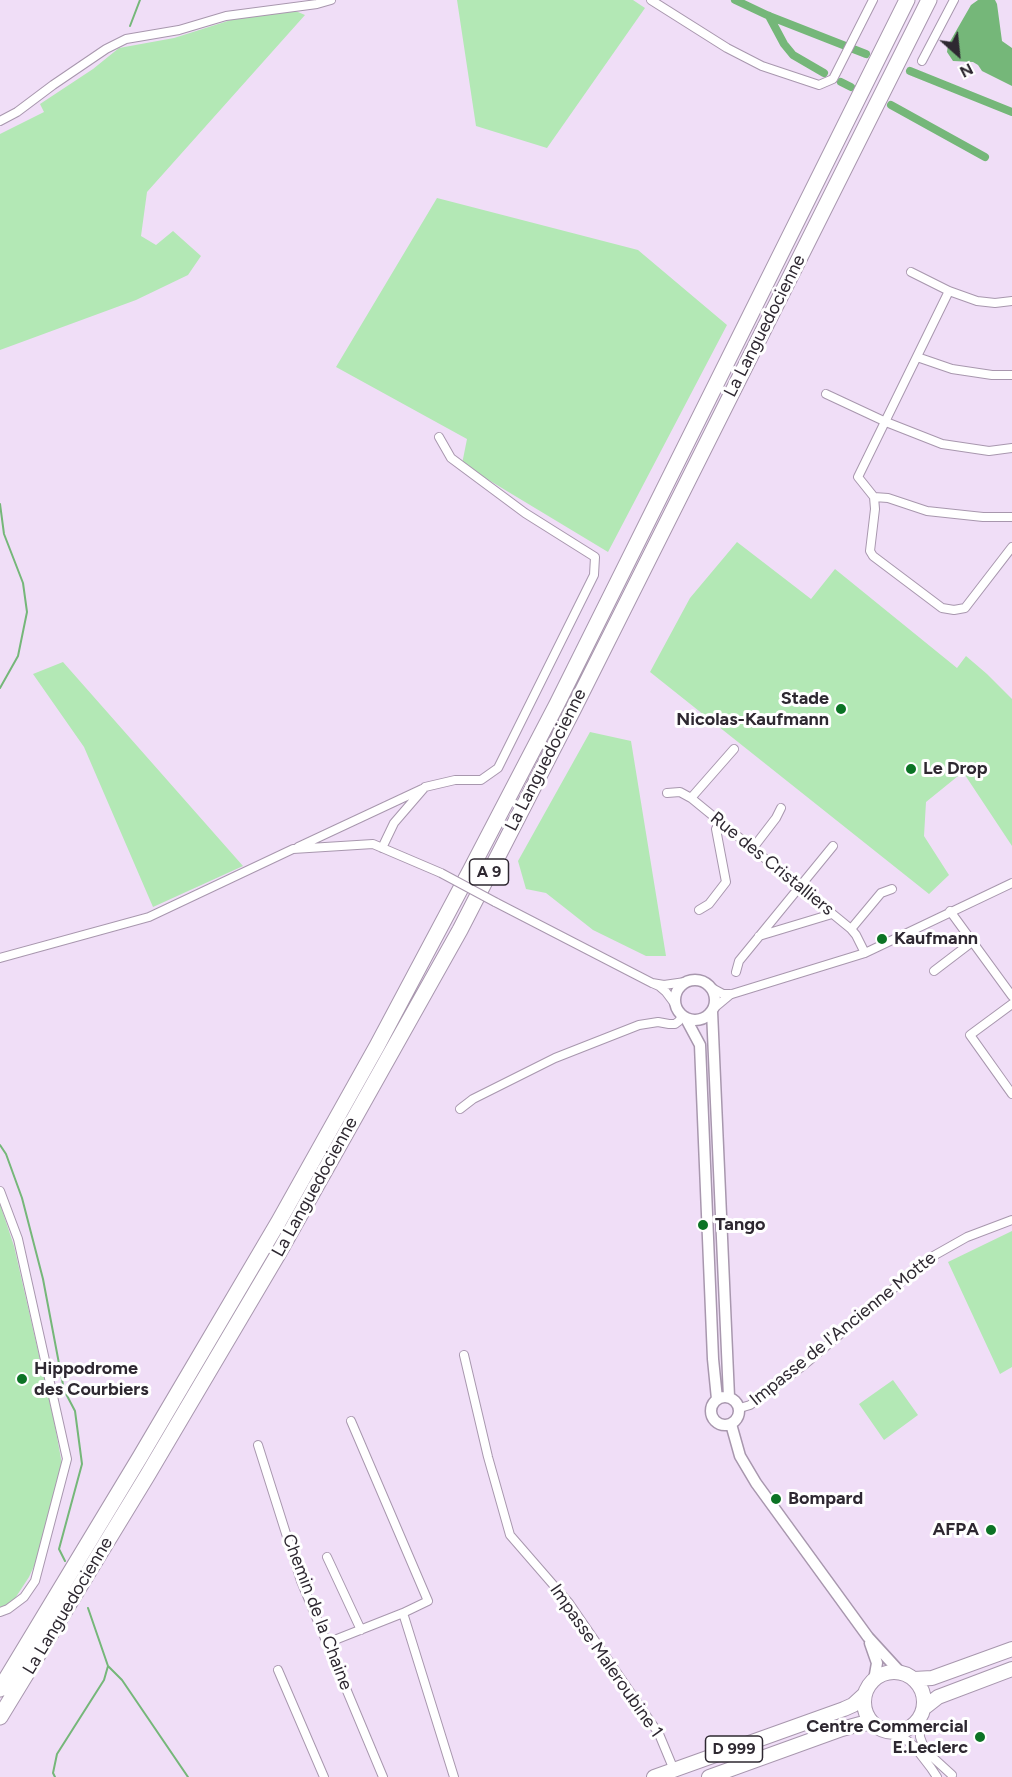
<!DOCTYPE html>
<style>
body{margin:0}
#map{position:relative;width:1012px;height:1777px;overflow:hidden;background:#f0def7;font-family:Figtree,sans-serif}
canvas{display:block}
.north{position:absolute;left:928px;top:24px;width:60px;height:60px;-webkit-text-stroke:4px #fff;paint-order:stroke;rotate:153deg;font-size:16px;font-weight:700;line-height:24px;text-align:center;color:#2e2831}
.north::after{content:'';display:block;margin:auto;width:21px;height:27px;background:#2e2831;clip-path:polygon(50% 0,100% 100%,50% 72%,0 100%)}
</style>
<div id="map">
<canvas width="1012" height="1777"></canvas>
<div class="north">N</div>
</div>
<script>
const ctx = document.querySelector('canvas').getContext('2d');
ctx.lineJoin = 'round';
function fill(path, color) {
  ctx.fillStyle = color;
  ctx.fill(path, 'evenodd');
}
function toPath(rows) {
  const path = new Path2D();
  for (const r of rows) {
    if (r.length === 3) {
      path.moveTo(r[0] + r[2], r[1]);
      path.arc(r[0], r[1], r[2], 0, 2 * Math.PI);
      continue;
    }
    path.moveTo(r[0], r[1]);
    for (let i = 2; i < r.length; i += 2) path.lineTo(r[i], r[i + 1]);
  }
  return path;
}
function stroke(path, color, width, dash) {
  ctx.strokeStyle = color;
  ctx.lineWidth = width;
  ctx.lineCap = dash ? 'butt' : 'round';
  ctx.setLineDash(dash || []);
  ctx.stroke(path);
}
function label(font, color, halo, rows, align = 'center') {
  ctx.font = font + ' Figtree,sans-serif';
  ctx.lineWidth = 6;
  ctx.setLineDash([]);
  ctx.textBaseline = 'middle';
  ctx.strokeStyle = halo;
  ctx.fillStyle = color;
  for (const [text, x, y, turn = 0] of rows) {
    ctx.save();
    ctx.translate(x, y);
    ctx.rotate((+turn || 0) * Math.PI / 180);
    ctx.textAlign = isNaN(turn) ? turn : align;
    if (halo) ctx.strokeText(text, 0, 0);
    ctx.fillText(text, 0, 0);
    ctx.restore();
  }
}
fill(toPath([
 [457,0,633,0,645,8,547,148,476,126],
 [291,9,305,15,147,192,141,236,156,245,173,231,201,256,188,275,136,300,0,350,0,134,44,112,40,104,93,69,119,48,174,38,234,19],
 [437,198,638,250,727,325,608,552,462,464,467,439,336,367],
 [737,542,811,599,835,569,957,668,966,656,987,674,1012,699,1012,846,963,772,926,802,924,836,949,875,929,894,650,672,690,598],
 [63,662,243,866,153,907,84,747,33,674],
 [590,732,631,741,666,956,646,956,593,930,546,893,526,889,518,861],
 [0,1204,14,1246,54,1421,62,1464,35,1564,29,1577,12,1603,0,1608],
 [1012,1231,1012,1367,1000,1374,948,1262],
 [893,1380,918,1415,884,1440,859,1404]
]), '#b3e8b5');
fill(toPath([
 [978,0,995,0,997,4,1002,41,1012,48,1012,86,982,71,978,65,973,62,953,61,947,52,948,45,971,5]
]), '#75b779');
stroke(toPath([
 [130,26,140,0],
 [0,504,4,534,23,583,27,612,18,656,0,688],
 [0,1145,6,1154,22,1198,43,1279,64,1390,75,1411,82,1464,59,1549,65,1561],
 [108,1666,122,1680,188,1777],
 [55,1777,53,1773,57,1754,104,1680,108,1666,88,1608]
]), '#75b779', 2);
stroke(toPath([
 [735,0,769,16,866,54],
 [769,16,784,44,793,55,824,73],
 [910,71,1012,112],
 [841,82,851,87],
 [891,105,985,157]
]), '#75b779', 8);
const minor = toPath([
 [651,0,727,48,762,66,819,85,833,79,873,0],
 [922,61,954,0],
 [0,121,17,112,53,85,106,49,126,39,179,30,226,16,317,4,331,0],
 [911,272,949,291,977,301,995,303,1012,301],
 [949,291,858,477,874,497,875,509,870,551,873,556,942,608,954,610,965,608,1012,547],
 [917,357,952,369,992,375,1012,375],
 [826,394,886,422,942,444,989,451,1012,448],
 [874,497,888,498,927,511,983,517,1012,517],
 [667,793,680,792,691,798,851,929,856,935,865,953],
 [691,798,734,749],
 [298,847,422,789],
 [382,848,394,823,425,787,455,780,481,780,498,768,594,575,595,557,525,513,451,458,439,437],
 [753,848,776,818,781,808],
 [495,902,652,983],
 [699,910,709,904,726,882,716,829,720,822],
 [950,911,1012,996],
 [851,929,881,893,892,889],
 [759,936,832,914],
 [0,958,149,917,293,849,373,844,441,873],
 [934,971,972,942],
 [736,972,739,961,833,846],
 [710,987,723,994,732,994,865,953,1012,883],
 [675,1004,666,992,659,986,652,983,664,985,685,982],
 [1012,1004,970,1035,1012,1094],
 [713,1009,731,994],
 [460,1109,473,1099,555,1058,639,1025,658,1022,669,1024,675,1024,679,1021,682,1016],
 [0,1191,18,1239,67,1459,35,1581,24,1597,8,1609,0,1612],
 [464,1355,488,1457,510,1535,569,1603,659,1734,674,1770],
 [740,1408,750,1405,804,1365,928,1259,967,1237,1012,1220],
 [351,1421,428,1601,403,1613,454,1777],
 [258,1445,301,1581,383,1777],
 [327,1557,361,1630],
 [327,1643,403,1613],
 [278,1670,324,1777],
 [919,1718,920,1737,923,1745,929,1754,952,1775],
 [895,1731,914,1746,931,1768,937,1777]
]);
const tertiary = toPath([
 [695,1000,20],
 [712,1011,729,1397],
 [685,1017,700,1045,713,1359,717,1399],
 [725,1411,14],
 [731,1424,740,1456,756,1483,868,1637,900,1672],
 [870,1643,877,1663,874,1680]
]);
const primary = toPath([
 [894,1702,30],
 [914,1679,932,1678,1012,1649],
 [924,1708,938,1697,1012,1669],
 [654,1777,844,1709,853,1705,865,1694],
 [709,1777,842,1729,860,1724,873,1723]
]);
const motorway = toPath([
 [0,1689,140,1457,279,1221,377,1046,470,871,557,704,907,0],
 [0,1717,147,1476,277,1256,460,930,574,708,929,0]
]);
stroke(minor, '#a897ae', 10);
stroke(tertiary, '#a897ae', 13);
stroke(primary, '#a897ae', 16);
stroke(motorway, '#a897ae', 17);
stroke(minor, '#fff', 8);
stroke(tertiary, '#fff', 10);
stroke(primary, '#fff', 14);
stroke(motorway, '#fff', 15);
const minorBridge = toPath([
 [441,873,495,902]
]);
stroke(minorBridge, '#a897ae', 10, []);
stroke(minorBridge, '#fff', 8);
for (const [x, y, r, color] of [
 [841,709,6,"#0c7325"],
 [911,769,6,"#0c7325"],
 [882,939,6,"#0c7325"],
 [703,1225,6,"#0c7325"],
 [22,1379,6,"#0c7325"],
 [776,1499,6,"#0c7325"],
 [991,1530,6,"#0c7325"],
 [980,1737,6,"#0c7325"]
]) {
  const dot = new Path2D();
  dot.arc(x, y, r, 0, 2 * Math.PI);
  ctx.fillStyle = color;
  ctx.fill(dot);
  stroke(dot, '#fff', 2);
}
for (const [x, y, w] of [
 [489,872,39],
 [734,1749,57]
]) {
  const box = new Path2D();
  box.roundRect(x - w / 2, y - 13, w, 26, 4.5);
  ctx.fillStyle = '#fff';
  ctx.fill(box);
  stroke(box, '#2e2831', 1.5);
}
label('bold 16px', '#2e2831', null, [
 ["A 9",489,872],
 ["D 999",734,1749]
]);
label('18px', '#2e2831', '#fff', [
 ["La Languedocienne",765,326,-63],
 ["La Languedocienne",546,760,-63],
 ["Rue des Cristalliers",772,864,39],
 ["La Languedocienne",315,1187,-61],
 ["Impasse de l'Ancienne Motte",843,1329,-39],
 ["La Languedocienne",68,1606,-59],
 ["Chemin de la Chaine",317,1612,69],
 ["Impasse Maleroubine 1",606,1661,55]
]);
label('bold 18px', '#2e2831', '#fff', [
 ["Stade",829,699,"right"],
 ["Nicolas-Kaufmann",829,720,"right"],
 ["Le Drop",923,769],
 ["Kaufmann",894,939],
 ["Tango",715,1225],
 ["Hippodrome",34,1369],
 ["des Courbiers",34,1390],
 ["Bompard",788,1499],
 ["AFPA",979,1530,"right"],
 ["Centre Commercial",968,1727,"right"],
 ["E.Leclerc",968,1748,"right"]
], 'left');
</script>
